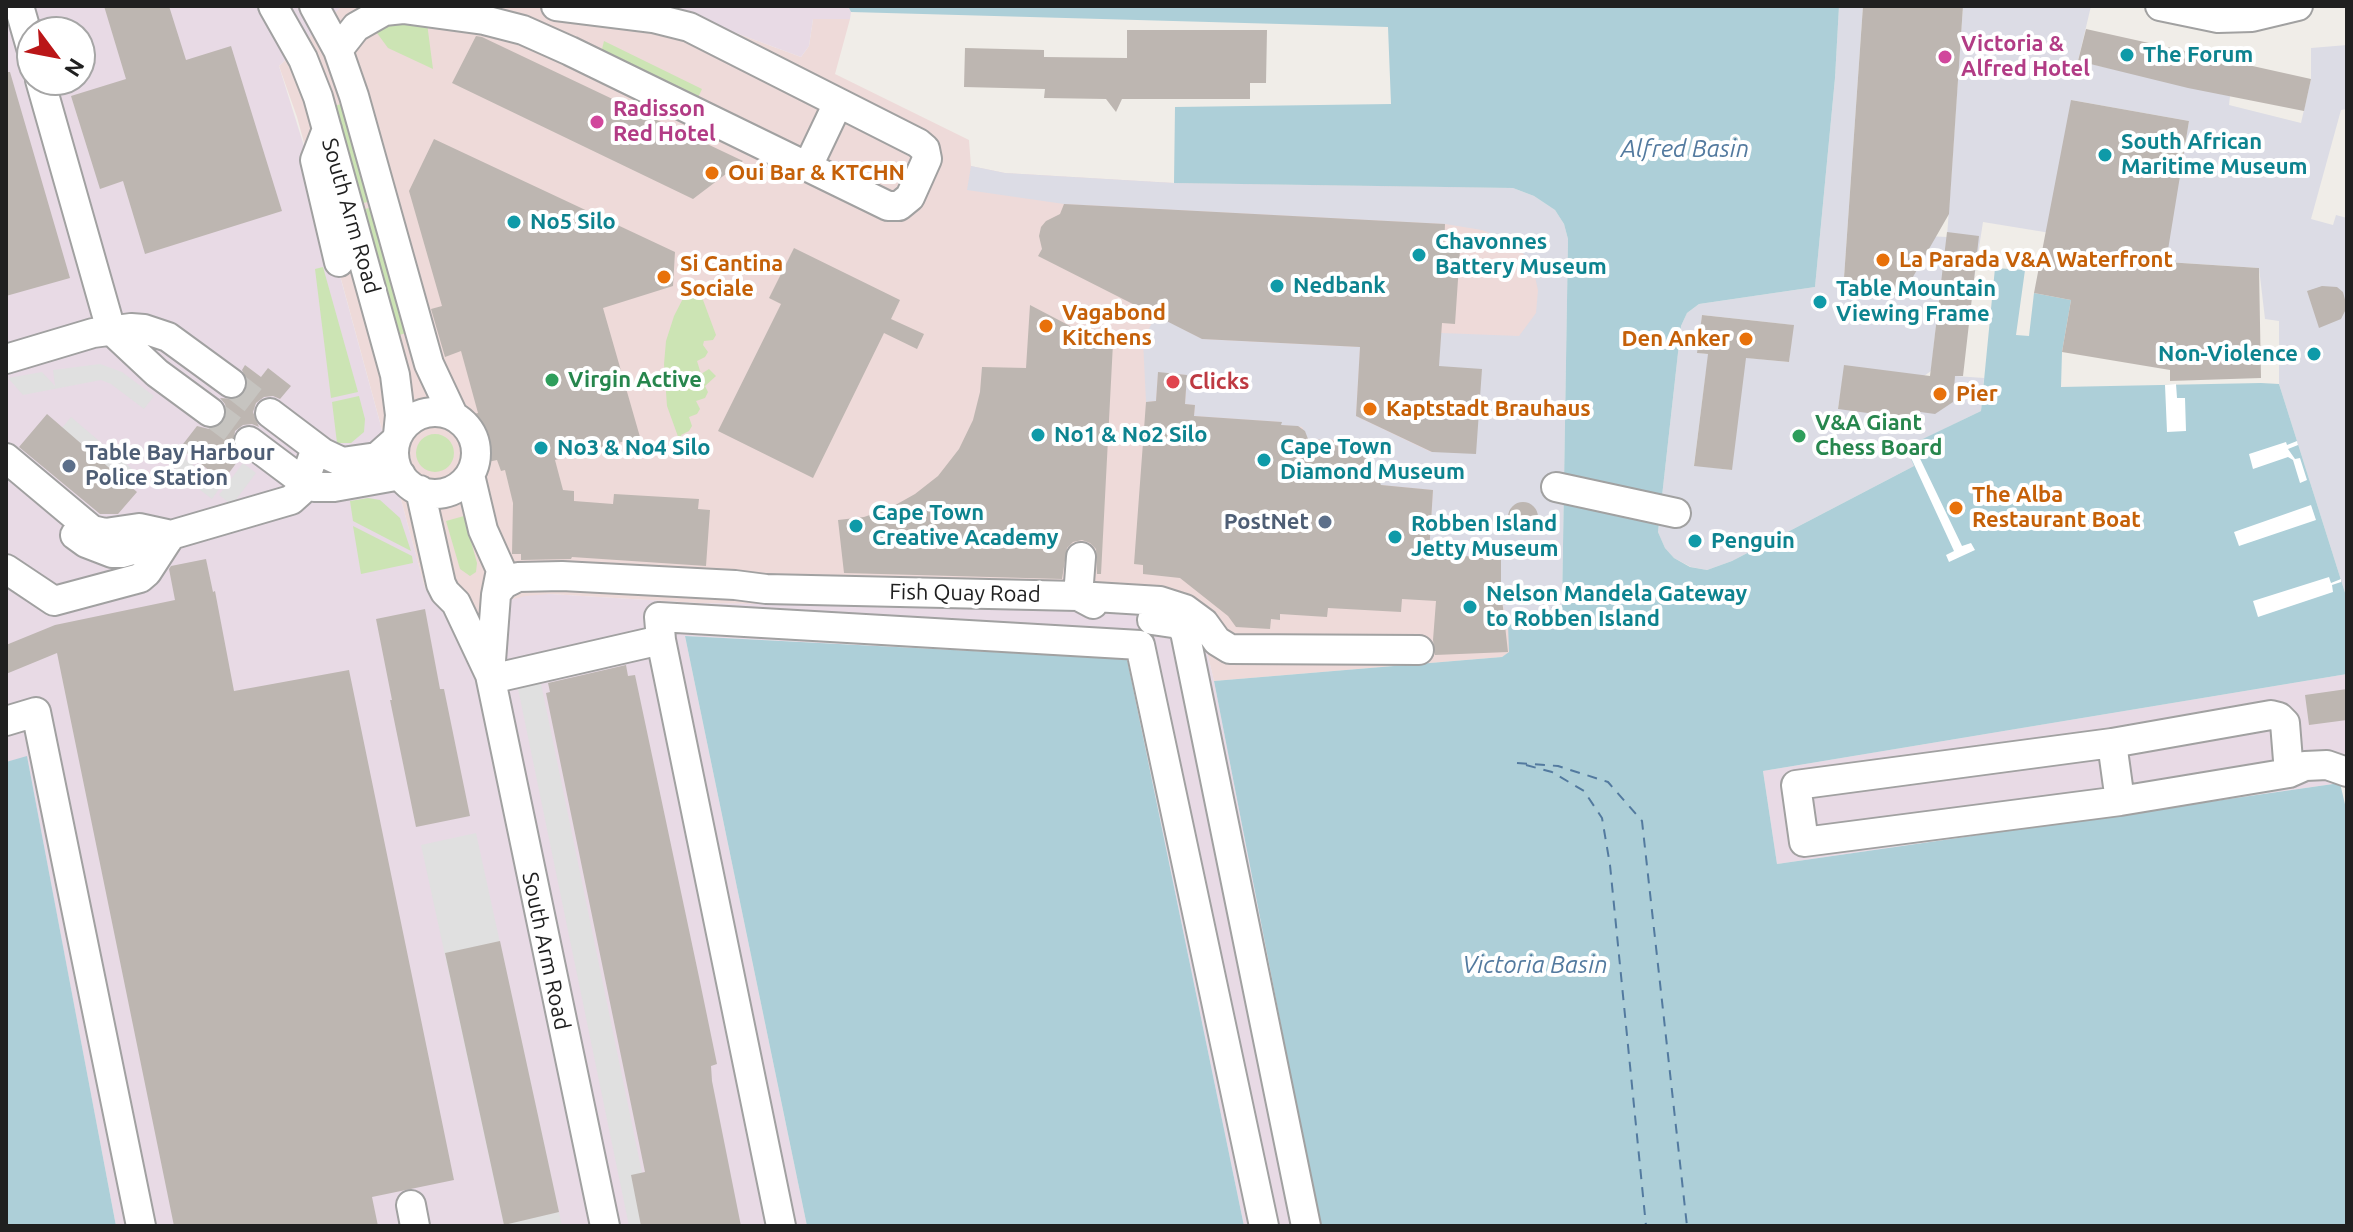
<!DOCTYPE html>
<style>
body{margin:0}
#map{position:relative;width:2353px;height:1232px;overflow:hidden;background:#f0ede8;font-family:Ubuntu,sans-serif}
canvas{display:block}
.frame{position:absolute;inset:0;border:8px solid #202020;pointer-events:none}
.north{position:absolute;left:16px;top:16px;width:80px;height:80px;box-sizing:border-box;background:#fff;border:2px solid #a6a6a6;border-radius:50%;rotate:122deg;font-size:22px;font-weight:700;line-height:32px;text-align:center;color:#202020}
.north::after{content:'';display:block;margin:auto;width:28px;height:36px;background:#ba1618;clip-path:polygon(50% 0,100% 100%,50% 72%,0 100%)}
</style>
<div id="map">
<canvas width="2353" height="1232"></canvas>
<div class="frame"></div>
<div class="north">N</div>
</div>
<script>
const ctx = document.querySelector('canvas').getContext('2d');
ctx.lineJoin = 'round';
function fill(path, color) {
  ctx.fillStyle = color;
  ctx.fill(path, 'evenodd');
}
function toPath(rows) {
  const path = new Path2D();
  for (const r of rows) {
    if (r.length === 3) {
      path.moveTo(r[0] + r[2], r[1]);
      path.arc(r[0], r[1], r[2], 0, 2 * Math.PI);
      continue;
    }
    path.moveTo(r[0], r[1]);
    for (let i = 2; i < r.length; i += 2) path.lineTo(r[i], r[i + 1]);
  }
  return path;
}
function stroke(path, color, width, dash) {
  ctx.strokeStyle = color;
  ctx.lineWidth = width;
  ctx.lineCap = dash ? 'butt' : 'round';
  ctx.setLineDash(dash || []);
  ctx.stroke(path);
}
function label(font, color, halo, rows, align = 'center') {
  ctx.font = font + ' Ubuntu,sans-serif';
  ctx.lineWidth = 8;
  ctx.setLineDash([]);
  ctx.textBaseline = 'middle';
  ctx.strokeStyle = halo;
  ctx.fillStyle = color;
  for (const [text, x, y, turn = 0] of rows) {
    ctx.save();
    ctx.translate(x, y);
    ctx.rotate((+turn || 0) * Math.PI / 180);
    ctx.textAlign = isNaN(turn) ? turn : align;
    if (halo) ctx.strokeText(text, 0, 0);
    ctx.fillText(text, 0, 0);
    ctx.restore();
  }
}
fill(toPath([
 [342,6,663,6,801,57,809,46,813,19,850,19,835,74,969,140,971,166,1005,173,1174,183,1513,188,1555,210,1509,653,1502,657,1214,681,1201,627,1098,611,697,603,550,594,482,617,472,619,444,608,425,588,297,117,279,66]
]), '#eedad9');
fill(toPath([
 [6,6,342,6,279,66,309,162,425,588,444,608,472,619,482,617,506,601,525,596,550,594,697,603,1159,610,1201,627,1214,681,1320,1226,1244,1226,1127,659,685,636,807,1226,116,1226,27,757,6,762],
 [32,32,80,32,80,80,32,80],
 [663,6,848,6,851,12,850,19,813,19,809,46,801,57],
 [2347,674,2347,771,2340,783,1777,864,1763,771]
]), '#e8dae5');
fill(toPath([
 [398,20,427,23,433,69,388,48,374,29],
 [604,41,702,89,696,102,600,57],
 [345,103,371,201,360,204,334,106],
 [372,207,406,333,396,336,362,210],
 [323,267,358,392,331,398,315,269],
 [693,279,696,281,716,335,713,340,704,341,703,345,708,352,705,357,697,361,701,374,709,369,716,376,705,386,708,392,705,398,696,401,700,409,697,414,689,417,692,426,689,431,681,435,686,447,685,456,667,406,664,364,666,341,674,316],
 [359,396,365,419,364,432,351,443,337,443,332,402],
 [435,453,19],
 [368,498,380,500,400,518,411,551,353,521,350,501],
 [464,516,477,563,476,572,470,576,460,569,446,521],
 [353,526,412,556,413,563,361,574]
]), '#cce4b4');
fill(toPath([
 [100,364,122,372,154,396,144,409,111,384,101,380,23,395,8,378,42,372,55,386,53,370],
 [71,417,132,469,123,480,62,428],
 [184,458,221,486,212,499,174,470],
 [243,463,256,473,232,505,219,495],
 [539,674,653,1226,629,1226,516,679],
 [476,833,562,1226,504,1226,421,845]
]), '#e0e0e0');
fill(toPath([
 [1839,6,1863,6,1843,292,1902,296,1926,236,1947,237,1963,6,2091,6,2078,61,2230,96,2229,105,2301,123,2311,79,2311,48,2347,45,2347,109,2341,110,2311,219,2333,225,2336,215,2347,218,2347,599,2279,384,2279,321,2265,319,2259,268,2166,262,2167,252,1983,222,1972,292,1940,289,1931,371,1917,381,1845,366,1838,408,1911,419,1913,411,1955,376,1984,378,1981,411,1907,447,1914,466,1732,561,1707,570,1691,567,1674,558,1665,548,1658,532,1681,326,1687,313,1699,304,1815,287,1835,78],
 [2071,100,2189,121,2170,228],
 [1702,315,1793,325,1789,362,1698,353],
 [1706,372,1732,470,1731,470,1694,465],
 [971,166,1005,173,1174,183,1513,188,1534,196,1555,210,1564,224,1568,239,1562,606,1552,607,1557,614,1545,629,1536,630,1535,623,1506,624,1501,590,1501,559,1429,553,1433,490,1380,485,1364,456,1331,439,1308,440,1302,427,1281,425,1281,422,1194,416,1195,405,1185,404,1187,375,1158,373,1156,401,1146,402,1143,340,1156,315,1202,339,1360,347,1356,416,1431,452,1441,333,1519,336,1536,313,1538,290,1532,263,1513,242,1482,230,1445,224,1064,204,967,190]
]), '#dcdce5');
fill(toPath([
 [848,6,1839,6,1835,78,1815,287,1699,304,1687,313,1681,326,1658,532,1665,548,1674,558,1690,567,1707,570,1732,561,1914,466,1906,447,1981,411,1995,268,2025,270,2016,335,2029,336,2034,293,2071,300,2062,352,2061,387,2261,383,2279,384,2347,599,2347,674,1763,771,1777,864,2340,783,2347,813,2347,1226,1320,1226,1214,681,1502,657,1509,652,1508,624,1535,623,1537,630,1545,629,1557,614,1551,607,1562,606,1568,239,1564,224,1555,210,1534,196,1513,188,1174,183,1175,107,1391,104,1388,27,851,12],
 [685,636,1127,659,1244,1226,807,1226],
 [27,756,116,1226,6,1226,6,762]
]), '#adcfd8');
fill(toPath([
 [2176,384,2177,398,2185,398,2186,431,2167,432,2165,385],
 [2297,441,2298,445,2288,449,2295,459,2300,458,2307,480,2300,483,2293,460,2288,457,2253,469,2249,454,2286,442,2287,445],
 [1913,444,1962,546,1971,543,1975,550,1949,562,1946,555,1954,551,1906,447],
 [2311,505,2316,520,2239,546,2234,532],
 [2329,577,2331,583,2341,579,2341,582,2332,585,2333,592,2258,617,2253,601]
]), '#fff');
stroke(toPath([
 [1517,763,1558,766,1608,782,1642,821,1687,1226],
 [1526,765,1552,772,1584,791,1602,818,1610,865,1646,1226]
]), '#537a9f', 2, [10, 8]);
fill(toPath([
 [104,6,169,6,186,60,231,46,282,211,145,254,123,181,100,189,71,96,126,79],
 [1863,6,1963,6,1949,214,1902,296,1843,292],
 [2086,29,2311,79,2304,111,2188,88,2078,61],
 [1127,30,1267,30,1266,83,1250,83,1250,99,1122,99,1116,112,1106,99,1044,98,1045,89,964,87,965,48,1044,50,1044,57,1127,58],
 [476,36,482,37,743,161,693,199,452,83],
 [6,72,10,72,70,278,6,296],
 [2071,100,2189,121,2166,262,2259,268,2261,378,2170,381,2170,370,2062,352,2071,300,2034,293],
 [434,139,675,252,673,286,603,308,640,437,555,460,563,490,574,491,574,501,613,504,614,494,699,499,698,509,710,510,706,566,572,557,571,559,521,560,521,554,512,554,513,503,505,470,501,471,497,460,488,462,474,414,478,413,461,351,445,357,431,309,442,306,409,191],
 [1064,204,1445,224,1444,250,1460,250,1455,324,1442,323,1439,366,1482,369,1476,454,1432,452,1356,416,1360,347,1202,339,1038,256,1042,249,1039,236,1041,227,1046,221,1060,214],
 [1947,232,1979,236,1963,376,1955,376,1953,402,1935,414,1913,411,1912,419,1838,409,1844,365,1930,376],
 [794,248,900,300,891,319,924,334,917,349,884,333,813,478,718,431,781,304,769,298],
 [2322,286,2337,287,2343,292,2347,307,2341,319,2319,328,2307,291],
 [1030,305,1072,327,1065,339,1113,343,1101,574,1097,574,1096,549,1090,543,1082,540,1073,542,1067,548,1062,579,844,573,838,520,864,517,890,508,915,494,938,476,959,449,973,420,980,392,982,367,1026,368],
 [1702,315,1794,325,1789,362,1746,358,1732,470,1694,466,1708,354,1697,353],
 [245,365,261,377,268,368,291,386,280,399,273,396,264,397,256,403,253,412,259,427,252,424,243,425,235,431,233,447,240,458,223,481,180,448,197,426,209,429,223,423,227,413,225,404,220,398,237,399,244,394,248,384,242,370],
 [1158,372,1187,375,1185,404,1195,405,1194,416,1282,422,1281,425,1298,426,1305,431,1308,439,1353,442,1372,466,1381,485,1433,490,1429,553,1501,559,1501,590,1508,652,1435,655,1433,640,1436,601,1402,599,1401,612,1328,608,1327,617,1280,614,1280,620,1271,619,1270,629,1236,627,1228,616,1180,578,1143,574,1143,565,1134,564,1146,402,1156,401],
 [47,414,137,492,118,514,100,514,19,447],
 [1523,517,15],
 [206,559,213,592,215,591,234,691,349,670,454,1180,372,1197,378,1226,174,1226,57,653,6,674,6,645,55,625,175,600,169,569,171,566],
 [425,609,440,689,444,689,470,816,416,827,390,700,392,700,376,619],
 [626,665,628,676,635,675,699,977,717,1064,711,1066,712,1081,741,1226,641,1226,631,1175,645,1172,546,693,550,692,548,683],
 [2347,689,2347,720,2309,725,2305,695],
 [500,941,559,1212,504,1225,445,953]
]), '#bdb6b1');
stroke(toPath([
 [231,383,270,413],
 [210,412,249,441]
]), '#c6c4c0', 28, [28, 14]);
const minor = toPath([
 [19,6,32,51],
 [273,6,303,59,318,97,395,375,400,415,398,435],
 [314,6,338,50,354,96,429,364,453,415],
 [2160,6,2218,18,2252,17,2298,6],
 [338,50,356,27,384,11,403,9,484,20,523,30,570,51,888,206,899,206,910,197,927,159,925,149,918,143,689,27,653,18,556,6],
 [40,80,111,330],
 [327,129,315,160,339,262],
 [808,166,838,103],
 [111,330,157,373,210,412],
 [6,359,93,333,131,328,144,329,168,337,231,383],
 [435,453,41],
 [270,413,323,453,342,462,377,457,395,441],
 [249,441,305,483,314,487,334,487,401,475],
 [6,458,92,530,105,533,139,528,171,535,291,500,301,491,316,448],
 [470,475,483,530,501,570,496,595,490,674],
 [1556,487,1676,513],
 [420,490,441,584,445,592,456,603,490,675,605,1226],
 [75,535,86,543,112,553,122,553,168,540],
 [1081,557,1078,596,1093,604],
 [6,569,54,601,140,578,147,572,171,535],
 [499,590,504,584,518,577,562,576,735,585,766,589,1078,596,1160,601,1185,609,1204,623,1217,641,1230,649,1419,650],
 [1152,620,1179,624,1185,632,1306,1226],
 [491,679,661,640],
 [6,721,36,712,141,1226],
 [2112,743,2271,715,2279,717,2285,723,2289,773],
 [2120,801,2112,743,1796,785,1804,842,2120,801,2289,773,2305,766,2327,765,2347,772],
 [411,1205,415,1226],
 [781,1226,661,640,659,617,1140,645,1264,1226]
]);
stroke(minor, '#a1a1a1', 32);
stroke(minor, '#fff', 28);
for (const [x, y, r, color] of [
 [2127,55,8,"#0f9aa8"],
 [1945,57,8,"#d1479c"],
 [597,122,8,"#d1479c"],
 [2105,155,8,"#0f9aa8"],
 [712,173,8,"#e8710a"],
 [514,222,8,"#0f9aa8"],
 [1419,255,8,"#0f9aa8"],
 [1883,260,8,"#e8710a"],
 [664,277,8,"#e8710a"],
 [1277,286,8,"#0f9aa8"],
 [1820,302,8,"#0f9aa8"],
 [1046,326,8,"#e8710a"],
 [1746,339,8,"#e8710a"],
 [2314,354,8,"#0f9aa8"],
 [552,380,8,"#2e9e5b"],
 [1173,382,8,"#e0444e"],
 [1940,394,8,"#e8710a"],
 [1370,409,8,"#e8710a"],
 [1038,435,8,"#0f9aa8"],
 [1799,436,8,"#2e9e5b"],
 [541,448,8,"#0f9aa8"],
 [1264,460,8,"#0f9aa8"],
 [69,466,8,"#5c6f8a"],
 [1956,508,8,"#e8710a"],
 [1325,522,8,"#5c6f8a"],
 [856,526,8,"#0f9aa8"],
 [1395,537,8,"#0f9aa8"],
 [1695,541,8,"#0f9aa8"],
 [1470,607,8,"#0f9aa8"]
]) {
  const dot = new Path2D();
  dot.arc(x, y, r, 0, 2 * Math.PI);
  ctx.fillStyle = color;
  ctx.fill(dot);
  stroke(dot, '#fff', 3);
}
label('bold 22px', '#b23c85', '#fff', [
 ["Victoria &",1961,44],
 ["Alfred Hotel",1961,69],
 ["Radisson",613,109],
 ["Red Hotel",613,134]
], 'left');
label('bold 22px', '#0d838f', '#fff', [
 ["The Forum",2143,55],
 ["South African",2121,142],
 ["Maritime Museum",2121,167],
 ["No5 Silo",530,222],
 ["Chavonnes",1435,242],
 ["Battery Museum",1435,267],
 ["Nedbank",1293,286],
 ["Table Mountain",1836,289],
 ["Viewing Frame",1836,314],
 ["Non-Violence",2298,354,"right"],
 ["No1 & No2 Silo",1054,435],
 ["Cape Town",1280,447],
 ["Diamond Museum",1280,472],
 ["No3 & No4 Silo",557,448],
 ["Cape Town",872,513],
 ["Creative Academy",872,538],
 ["Robben Island",1411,524],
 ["Jetty Museum",1411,549],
 ["Penguin",1711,541],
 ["Nelson Mandela Gateway",1486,594],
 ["to Robben Island",1486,619]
], 'left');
label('bold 22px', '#c56008', '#fff', [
 ["Oui Bar & KTCHN",728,173],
 ["La Parada V&A Waterfront",1899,260],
 ["Si Cantina",680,264],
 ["Sociale",680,289],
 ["Vagabond",1062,313],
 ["Kitchens",1062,338],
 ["Den Anker",1730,339,"right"],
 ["Pier",1956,394],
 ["Kaptstadt Brauhaus",1386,409],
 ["The Alba",1972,495],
 ["Restaurant Boat",1972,520]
], 'left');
label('22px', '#202020', '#fff', [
 ["South Arm Road",351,216,74],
 ["Fish Quay Road",965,593,1],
 ["South Arm Road",546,951,78]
]);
label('bold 22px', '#27864d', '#fff', [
 ["Virgin Active",568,380],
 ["V&A Giant",1815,423],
 ["Chess Board",1815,448]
], 'left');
label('bold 22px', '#be3a42', '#fff', [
 ["Clicks",1189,382]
], 'left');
label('bold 22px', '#4e5e75', '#fff', [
 ["Table Bay Harbour",85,453],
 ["Police Station",85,478],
 ["PostNet",1309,522,"right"]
], 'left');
label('italic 24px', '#537a9f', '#fff', [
 ["Alfred Basin",1685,149],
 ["Victoria Basin",1535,965]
]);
</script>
